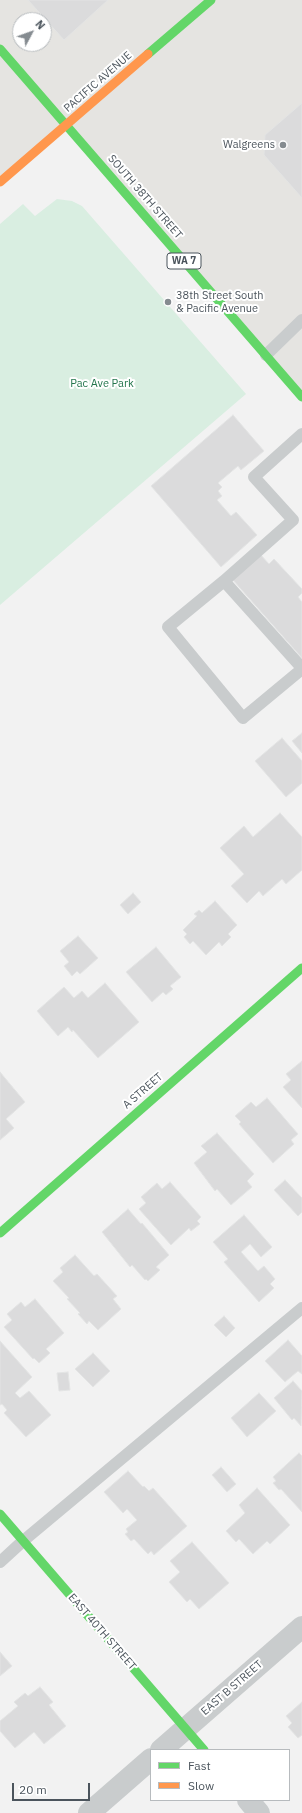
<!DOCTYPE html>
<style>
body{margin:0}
#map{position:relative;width:302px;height:1813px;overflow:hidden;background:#f2f2f2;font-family:"IBM Plex Sans",sans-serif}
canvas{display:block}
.legend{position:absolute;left:150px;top:1749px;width:140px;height:52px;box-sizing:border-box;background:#fff;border:1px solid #b7bbbe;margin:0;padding:5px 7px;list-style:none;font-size:12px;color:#4b545c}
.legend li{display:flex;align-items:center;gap:8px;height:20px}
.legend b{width:20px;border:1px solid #b7bbbe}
.north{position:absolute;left:12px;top:12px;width:40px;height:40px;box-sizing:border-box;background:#fff;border:1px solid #b7bbbe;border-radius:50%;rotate:49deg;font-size:11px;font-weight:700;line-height:16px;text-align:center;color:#4b545c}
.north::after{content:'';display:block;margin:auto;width:14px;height:18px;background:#858b90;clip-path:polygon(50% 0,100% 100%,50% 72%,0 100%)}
.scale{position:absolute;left:12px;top:1783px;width:78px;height:18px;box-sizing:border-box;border:2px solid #4b545c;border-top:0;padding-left:5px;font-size:12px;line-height:14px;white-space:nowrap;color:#4b545c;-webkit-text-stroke:3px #fff;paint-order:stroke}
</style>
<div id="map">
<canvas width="302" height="1813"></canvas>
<ul class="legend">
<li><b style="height:5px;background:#63d668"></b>Fast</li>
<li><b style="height:5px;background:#ff974d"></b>Slow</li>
</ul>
<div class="north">N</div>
<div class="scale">20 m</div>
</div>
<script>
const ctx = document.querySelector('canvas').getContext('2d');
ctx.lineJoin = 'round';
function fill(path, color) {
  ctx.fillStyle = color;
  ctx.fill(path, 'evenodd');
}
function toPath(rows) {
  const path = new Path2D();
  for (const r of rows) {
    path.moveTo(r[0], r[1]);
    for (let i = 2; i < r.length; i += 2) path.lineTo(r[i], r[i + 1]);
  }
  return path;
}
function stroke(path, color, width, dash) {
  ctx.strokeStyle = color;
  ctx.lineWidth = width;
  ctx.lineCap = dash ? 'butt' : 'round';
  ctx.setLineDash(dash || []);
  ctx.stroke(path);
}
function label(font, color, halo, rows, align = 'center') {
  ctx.font = font + ' "IBM Plex Sans",sans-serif';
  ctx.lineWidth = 4;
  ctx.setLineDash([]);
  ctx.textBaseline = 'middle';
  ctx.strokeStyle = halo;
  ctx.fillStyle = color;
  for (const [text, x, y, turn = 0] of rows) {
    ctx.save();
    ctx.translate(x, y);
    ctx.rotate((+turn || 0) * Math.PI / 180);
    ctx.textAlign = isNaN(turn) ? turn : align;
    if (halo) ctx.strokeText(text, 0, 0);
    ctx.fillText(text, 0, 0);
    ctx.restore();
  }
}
fill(toPath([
 [0,0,302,0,302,397,67,125,0,182],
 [20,20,44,20,44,44,20,44]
]), '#e5e4e1');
fill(toPath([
 [57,199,72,201,82,206,246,394,0,605,0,224,23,204,35,216]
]), '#d9eee1');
const building = toPath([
 [28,0,108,0,64,40,28,0],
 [302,103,302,198,264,155,265,135,302,103],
 [233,415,264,451,241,470,238,466,218,483,222,487,218,491,222,496,217,500,231,516,236,512,257,535,221,567,151,486,233,415],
 [260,554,269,564,274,559,302,589,302,593,298,597,302,602,302,658,232,579,260,554],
 [302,733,302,753,292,741,302,733],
 [282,738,302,761,302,783,286,797,255,761,282,738],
 [280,813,302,837,302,870,286,884,282,879,263,896,259,891,247,903,231,886,244,874,220,848,244,826,253,837,280,813],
 [133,893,141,902,128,914,120,905,133,893],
 [215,901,237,925,228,934,231,937,222,946,219,942,206,955,193,941,190,944,184,937,187,934,183,930,197,916,194,914,199,910,202,913,215,901],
 [78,936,98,958,80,974,77,971,72,976,64,966,69,962,60,951,78,936],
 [156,947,181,977,170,986,173,989,166,995,163,992,152,1002,126,972,156,947],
 [105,983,139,1022,98,1058,73,1030,72,1032,68,1027,58,1036,37,1011,64,987,74,998,82,991,88,998,105,983],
 [302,1061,302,1108,283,1087,291,1080,286,1074,302,1061],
 [0,1072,25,1102,6,1119,14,1128,0,1140,0,1072],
 [267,1098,298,1134,291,1140,294,1144,273,1163,239,1124,241,1122,235,1116,251,1102,256,1107,267,1098],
 [217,1133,254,1174,247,1181,252,1187,231,1205,217,1189,215,1191,194,1163,207,1152,201,1146,217,1133],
 [285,1180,302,1198,302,1212,298,1216,274,1190,285,1180],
 [170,1182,201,1217,197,1221,200,1224,191,1231,189,1228,171,1245,139,1209,146,1203,141,1197,157,1183,162,1189,170,1182],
 [128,1209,141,1224,142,1223,169,1255,156,1267,160,1270,148,1281,146,1279,145,1280,132,1265,130,1267,102,1232,128,1209],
 [244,1215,272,1247,261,1257,250,1244,241,1252,258,1271,264,1266,275,1279,270,1284,274,1288,259,1302,224,1262,228,1259,213,1242,244,1215],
 [75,1255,94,1276,97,1274,117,1296,113,1299,121,1309,98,1330,89,1321,87,1324,78,1314,80,1313,67,1299,69,1298,53,1281,63,1272,60,1268,75,1255],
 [35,1299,64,1333,46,1349,50,1353,39,1363,34,1358,33,1359,4,1327,12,1320,7,1314,21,1302,25,1307,35,1299],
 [224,1316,235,1328,226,1337,214,1325,224,1316],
 [288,1340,302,1356,302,1374,298,1371,285,1382,265,1361,288,1340],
 [0,1341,32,1377,15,1393,20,1398,29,1391,51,1415,26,1437,4,1413,7,1410,2,1404,0,1405,0,1341],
 [93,1353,110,1371,93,1387,75,1369,93,1353],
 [68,1372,70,1390,59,1391,57,1373,68,1372],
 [293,1381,302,1391,301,1426,294,1418,292,1420,274,1398,293,1381],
 [259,1393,276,1411,247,1437,231,1418,259,1393],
 [299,1453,302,1456,302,1512,281,1489,279,1490,273,1483,276,1481,273,1477,299,1453],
 [221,1467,236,1484,227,1492,212,1475,221,1467],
 [128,1471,143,1487,144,1486,149,1491,153,1488,187,1526,154,1555,151,1551,148,1554,134,1539,131,1541,125,1534,128,1532,126,1529,137,1520,127,1509,123,1513,104,1492,128,1471],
 [257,1488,290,1525,270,1544,267,1541,253,1554,239,1539,236,1542,226,1531,245,1513,239,1505,257,1488],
 [192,1542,229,1583,199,1609,190,1599,187,1602,169,1582,180,1572,170,1561,192,1542],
 [0,1652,12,1666,0,1676,0,1652],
 [40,1687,53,1702,49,1705,66,1726,44,1744,34,1732,15,1748,0,1731,0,1721,18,1706,14,1702,25,1693,28,1696,40,1687],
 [302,1702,302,1735,298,1738,288,1727,292,1723,286,1716,302,1702]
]);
fill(building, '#dbdbdc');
stroke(building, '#e3e4e4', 1);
stroke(toPath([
 [266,355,302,320],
 [302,434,254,477,293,520,224,581,302,668],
 [224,581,168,627,243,718,302,669],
 [0,1562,23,1541,302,1308]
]), '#c9cccd', 12);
stroke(toPath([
 [161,1750,302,1627],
 [248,1800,259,1813],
 [89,1813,151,1759]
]), '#c9cccd', 22);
stroke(toPath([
 [0,49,302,397],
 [148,54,211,0],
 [0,1233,302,968],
 [0,1514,204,1750]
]), '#63d668', 9);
stroke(toPath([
 [0,182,148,54]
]), '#ff974d', 9);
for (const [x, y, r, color] of [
 [283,145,4,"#858b90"],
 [168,302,4,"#858b90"]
]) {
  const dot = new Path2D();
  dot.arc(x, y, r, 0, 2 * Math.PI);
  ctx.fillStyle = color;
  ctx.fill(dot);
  stroke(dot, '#fff', 1.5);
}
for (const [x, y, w] of [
 [184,261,34]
]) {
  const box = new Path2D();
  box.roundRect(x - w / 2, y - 8, w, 16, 3);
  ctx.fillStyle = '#fff';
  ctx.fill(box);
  stroke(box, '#4b545c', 1);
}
label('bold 10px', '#4b545c', null, [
 ["WA 7",184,261]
]);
label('11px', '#4b545c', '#fff', [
 ["PACIFIC AVENUE",98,82,-41],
 ["SOUTH 38TH STREET",145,197,49],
 ["A STREET",143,1091,-41],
 ["EAST 40TH STREET",102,1632,49],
 ["EAST B STREET",232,1688,-41]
]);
label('11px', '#4b545c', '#fff', [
 ["Walgreens",275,145],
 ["38th Street South",176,296,"left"],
 ["& Pacific Avenue",176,309,"left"]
], 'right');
label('11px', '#23754c', '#fff', [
 ["Pac Ave Park",102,384]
]);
</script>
